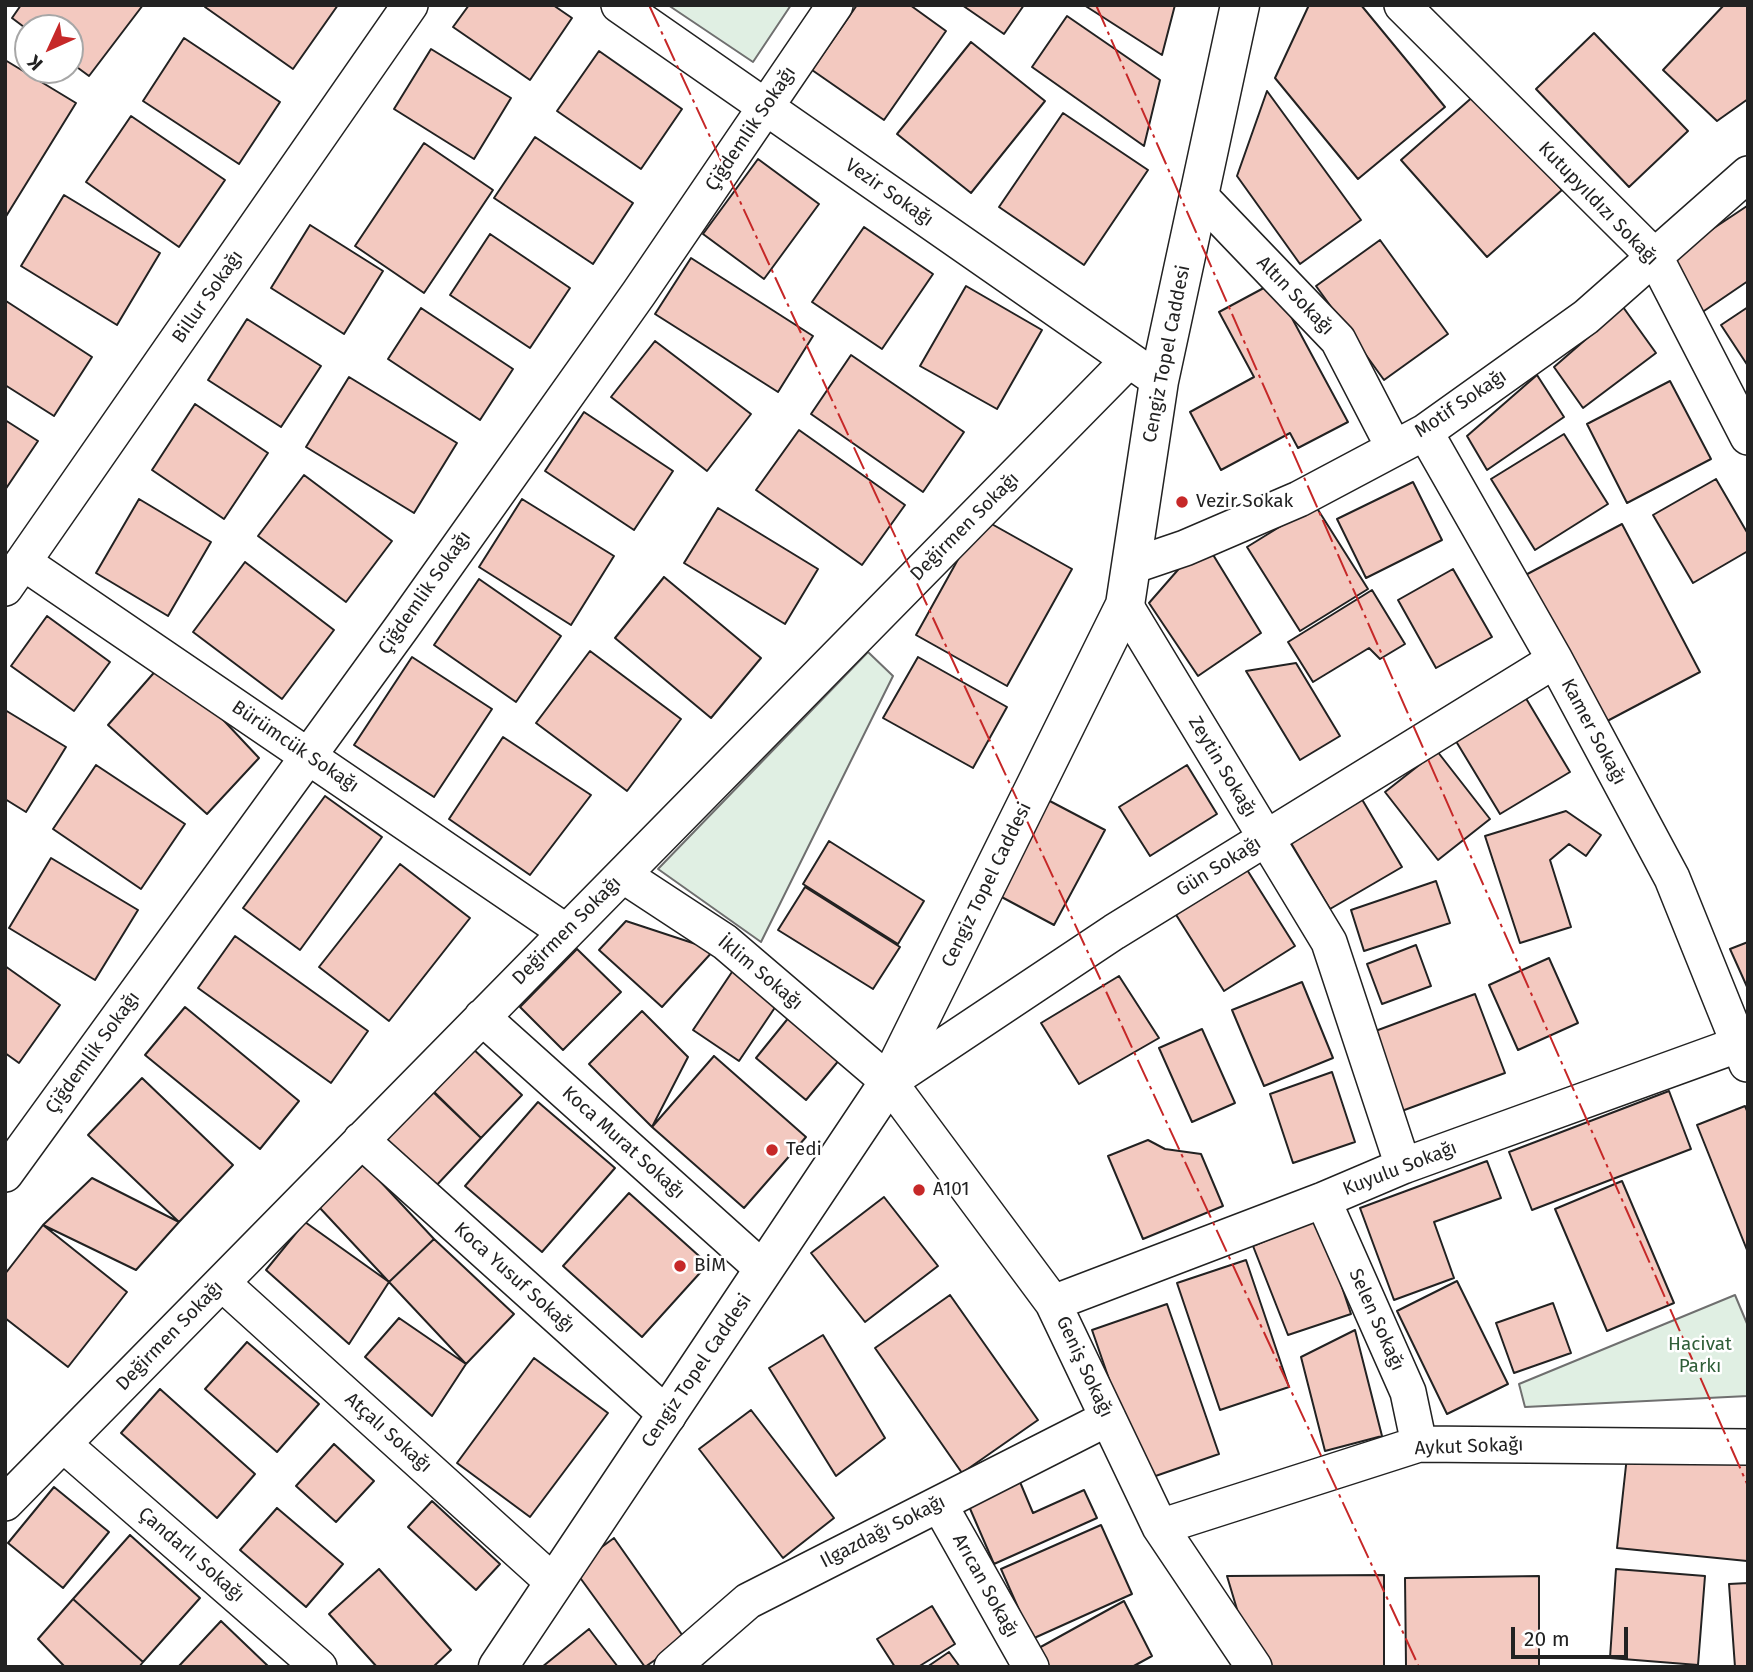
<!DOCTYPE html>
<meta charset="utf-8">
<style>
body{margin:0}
#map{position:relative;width:1753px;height:1672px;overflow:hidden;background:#fff;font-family:"Fira Sans",sans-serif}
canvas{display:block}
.frame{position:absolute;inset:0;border:7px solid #222;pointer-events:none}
.north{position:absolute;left:14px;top:14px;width:70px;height:70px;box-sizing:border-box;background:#fff;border:2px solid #a7a7a7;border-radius:50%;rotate:225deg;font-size:19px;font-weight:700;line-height:28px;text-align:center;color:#222}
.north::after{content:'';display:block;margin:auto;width:24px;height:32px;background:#c62828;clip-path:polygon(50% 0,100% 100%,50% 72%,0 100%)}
.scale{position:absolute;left:1511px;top:1627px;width:117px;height:32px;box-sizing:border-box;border:4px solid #222;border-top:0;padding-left:9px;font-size:21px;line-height:24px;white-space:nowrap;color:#222;-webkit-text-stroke:5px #fff;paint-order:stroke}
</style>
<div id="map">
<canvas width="1753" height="1672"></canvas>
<div class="frame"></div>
<div class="north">K</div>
<div class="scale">20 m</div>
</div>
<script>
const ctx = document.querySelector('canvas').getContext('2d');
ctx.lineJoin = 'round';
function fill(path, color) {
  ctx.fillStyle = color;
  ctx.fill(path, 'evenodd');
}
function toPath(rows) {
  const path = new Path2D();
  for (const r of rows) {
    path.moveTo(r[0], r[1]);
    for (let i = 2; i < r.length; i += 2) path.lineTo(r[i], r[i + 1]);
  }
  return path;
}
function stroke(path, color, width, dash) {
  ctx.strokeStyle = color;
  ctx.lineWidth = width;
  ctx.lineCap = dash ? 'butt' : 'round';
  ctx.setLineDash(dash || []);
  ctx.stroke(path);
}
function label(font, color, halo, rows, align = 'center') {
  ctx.font = font + ' "Fira Sans",sans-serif';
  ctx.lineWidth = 5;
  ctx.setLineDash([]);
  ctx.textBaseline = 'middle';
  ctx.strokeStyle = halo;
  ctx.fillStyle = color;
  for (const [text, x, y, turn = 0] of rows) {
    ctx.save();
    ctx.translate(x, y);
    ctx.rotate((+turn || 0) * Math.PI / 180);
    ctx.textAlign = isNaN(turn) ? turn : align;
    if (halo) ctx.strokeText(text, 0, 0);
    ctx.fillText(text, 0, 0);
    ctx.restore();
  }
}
const green = toPath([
 [668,5,791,5,753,62,668,5],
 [868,652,893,676,761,942,658,869,868,652],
 [1735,1295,1748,1326,1748,1396,1525,1407,1519,1384,1735,1295]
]);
fill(green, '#e0efe3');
stroke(green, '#6f6f6f', 2);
const building = toPath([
 [21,5,143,5,89,76,70,62,70,28,28,28,28,30,12,18,21,5],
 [206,5,338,5,293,69,205,7,206,5],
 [469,5,553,5,572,18,530,80,453,27,469,5],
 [857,5,910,5,946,31,884,120,812,70,857,5],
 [962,5,1024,5,1004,34,962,5],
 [1084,5,1175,5,1162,55,1084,5],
 [1309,5,1361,5,1445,107,1358,179,1275,78,1309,5],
 [1724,5,1748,5,1748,99,1717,121,1663,70,1724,5],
 [1067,16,1160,80,1144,146,1032,67,1067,16],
 [1594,33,1688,131,1629,187,1536,89,1594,33],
 [184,38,280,102,239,164,143,101,184,38],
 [971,42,1045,101,971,193,897,134,971,42],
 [431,49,511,98,474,159,394,109,431,49],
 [599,51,682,109,641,169,557,111,599,51],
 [5,60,76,103,5,218,5,60],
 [1267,91,1361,220,1300,264,1237,176,1267,91],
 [1476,94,1562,190,1487,257,1401,160,1476,94],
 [1063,113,1148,170,1084,265,999,207,1063,113],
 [131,116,225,180,179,247,86,182,131,116],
 [535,137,633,203,593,264,494,198,535,137],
 [424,143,493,190,424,293,355,246,424,143],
 [758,159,819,204,764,279,703,234,758,159],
 [64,195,160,253,117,325,21,266,64,195],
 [1747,206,1748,281,1701,313,1666,260,1747,206],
 [310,225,383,271,344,334,271,288,310,225],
 [864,227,933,274,882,349,812,302,864,227],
 [490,234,570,288,530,348,450,295,490,234],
 [1380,240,1448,334,1384,380,1316,286,1380,240],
 [691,258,813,336,778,392,655,314,691,258],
 [1273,283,1348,422,1298,448,1290,433,1221,470,1190,412,1254,377,1219,312,1273,283],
 [966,286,1042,330,997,409,920,366,966,286],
 [6,301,92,357,54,416,5,385,6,301],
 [1623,307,1656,353,1583,408,1554,367,1623,307],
 [1748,307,1748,366,1721,325,1748,307],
 [421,308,513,369,480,420,388,359,421,308],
 [247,319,321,366,281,427,208,380,247,319],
 [655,341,751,414,707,471,611,397,655,341],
 [851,355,964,432,923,492,811,414,851,355],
 [1537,375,1564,417,1487,470,1467,436,1537,375],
 [349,377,457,443,414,513,306,447,349,377],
 [1670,381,1711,459,1627,503,1587,424,1670,381],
 [195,404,268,453,224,519,152,470,195,404],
 [584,412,673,471,634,530,545,471,584,412],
 [5,420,38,441,5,490,5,420],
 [799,430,905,505,862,565,756,490,799,430],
 [1564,434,1608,504,1535,550,1491,479,1564,434],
 [304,475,392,541,346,602,258,536,304,475],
 [1716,479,1748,534,1748,551,1693,583,1653,515,1716,479],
 [1413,482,1442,540,1366,578,1337,519,1413,482],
 [139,499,211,542,168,616,96,573,139,499],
 [522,499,614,556,571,625,479,567,522,499],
 [1315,505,1368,589,1300,631,1247,547,1315,505],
 [718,508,818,569,785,624,684,563,718,508],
 [981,518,1072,569,1007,686,916,635,981,518],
 [1622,524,1700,672,1594,728,1516,580,1622,524],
 [1204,540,1261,633,1198,676,1149,603,1204,540],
 [245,562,334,630,282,699,193,632,245,562],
 [1453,569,1492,637,1436,668,1398,600,1453,569],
 [664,577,761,658,711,718,615,638,664,577],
 [479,579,561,636,516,702,434,645,479,579],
 [1372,590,1405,644,1380,659,1369,648,1313,682,1288,642,1372,590],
 [47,616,110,662,74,711,11,666,47,616],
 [590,651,681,719,627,791,536,723,590,651],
 [412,657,492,709,434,797,354,745,412,657],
 [918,657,1007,707,973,768,883,718,918,657],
 [166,659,259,758,207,814,108,725,166,659],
 [1296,663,1340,736,1300,760,1246,671,1296,663],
 [1518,685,1570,772,1500,814,1448,728,1518,685],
 [5,710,66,747,26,812,5,799,5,710],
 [503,737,591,795,530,875,449,819,503,737],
 [1437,751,1490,819,1438,860,1385,792,1437,751],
 [96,765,185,824,141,889,53,829,96,765],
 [1187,765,1217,814,1150,856,1119,807,1187,765],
 [325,796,382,837,300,950,243,908,325,796],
 [1360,796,1402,867,1330,909,1288,838,1360,796],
 [1046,799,1105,830,1054,925,996,894,1046,799],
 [1566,811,1601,835,1586,856,1569,844,1550,860,1571,927,1520,943,1485,836,1566,811],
 [829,841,924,901,898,944,803,884,829,841],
 [1239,857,1295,946,1224,991,1168,902,1239,857],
 [51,858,138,910,95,980,9,928,51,858],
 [400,864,470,918,389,1021,319,967,400,864],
 [1436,881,1450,923,1364,951,1351,910,1436,881],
 [805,887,900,947,873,989,778,930,805,887],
 [626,921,714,950,662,1007,599,950,626,921],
 [235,936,368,1031,331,1083,198,988,235,936],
 [1748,942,1748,989,1730,949,1748,942],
 [1416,945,1431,986,1382,1004,1367,964,1416,945],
 [577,949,621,992,563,1050,520,1007,577,949],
 [1549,958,1578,1023,1518,1050,1489,985,1549,958],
 [5,966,60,1005,19,1063,5,1053,5,966],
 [734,969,780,1000,739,1061,693,1030,734,969],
 [1119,976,1159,1038,1079,1084,1041,1023,1119,976],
 [1302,982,1333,1058,1264,1086,1232,1010,1302,982],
 [1475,994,1505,1073,1399,1112,1370,1033,1475,994],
 [185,1007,299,1101,260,1149,145,1055,185,1007],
 [642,1011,688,1057,652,1127,589,1064,642,1011],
 [794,1011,845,1053,806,1100,756,1058,794,1011],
 [1202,1029,1235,1103,1192,1122,1159,1048,1202,1029],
 [470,1046,522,1095,481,1138,430,1089,470,1046],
 [714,1056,806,1137,744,1208,652,1127,714,1056],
 [1332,1072,1355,1142,1293,1163,1270,1094,1332,1072],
 [142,1078,233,1165,179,1222,88,1135,142,1078],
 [426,1084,481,1138,434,1188,378,1135,426,1084],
 [1669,1091,1691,1149,1532,1210,1509,1152,1669,1091],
 [538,1102,615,1168,542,1252,465,1186,538,1102],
 [1745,1106,1748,1113,1747,1250,1697,1125,1745,1106],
 [1148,1140,1165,1149,1201,1154,1223,1206,1143,1239,1108,1156,1148,1140],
 [1487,1161,1501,1198,1434,1222,1454,1278,1394,1300,1360,1208,1487,1161],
 [364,1164,434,1239,389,1282,319,1207,364,1164],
 [92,1178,179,1222,136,1270,43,1225,92,1178],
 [1622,1181,1674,1303,1607,1331,1555,1209,1622,1181],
 [629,1193,708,1264,642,1337,563,1266,629,1193],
 [884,1197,938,1266,865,1322,811,1253,884,1197],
 [1319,1218,1351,1314,1288,1335,1253,1246,1319,1218],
 [305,1222,389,1282,349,1344,266,1270,305,1222],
 [43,1225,127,1292,68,1367,5,1318,5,1274,43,1225],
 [434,1239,514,1314,466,1364,389,1282,434,1239],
 [1246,1260,1289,1387,1220,1410,1177,1283,1246,1260],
 [1457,1281,1508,1384,1447,1414,1397,1311,1457,1281],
 [950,1295,1038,1420,962,1473,875,1348,950,1295],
 [1553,1303,1571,1353,1514,1373,1496,1323,1553,1303],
 [1167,1304,1219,1454,1144,1480,1092,1330,1167,1304],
 [399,1318,466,1364,432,1416,365,1357,399,1318],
 [1355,1330,1382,1436,1325,1451,1301,1357,1355,1330],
 [823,1335,885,1438,836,1476,769,1368,823,1335],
 [247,1342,319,1404,277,1452,205,1389,247,1342],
 [534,1358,608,1413,530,1517,457,1463,534,1358],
 [160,1389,255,1474,217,1518,121,1433,160,1389],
 [751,1410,834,1518,783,1558,699,1449,751,1410],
 [334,1444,374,1481,336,1522,296,1486,334,1444],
 [1628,1447,1748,1460,1747,1561,1617,1548,1628,1447],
 [1020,1482,1033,1513,1084,1490,1097,1518,994,1564,968,1504,1020,1482],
 [54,1487,109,1532,63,1588,8,1543,54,1487],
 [432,1501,500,1564,476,1590,408,1527,432,1501],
 [277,1508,343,1564,306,1607,240,1550,277,1508],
 [1101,1525,1132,1594,1032,1639,1001,1569,1101,1525],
 [130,1535,200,1598,143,1662,73,1599,130,1535],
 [614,1538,685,1639,645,1667,573,1568,614,1538],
 [379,1569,451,1650,433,1667,377,1667,329,1614,379,1569],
 [1616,1569,1705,1576,1698,1665,1610,1658,1616,1569],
 [1384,1575,1384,1666,1254,1666,1227,1576,1384,1575],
 [1539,1576,1539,1666,1406,1666,1405,1578,1539,1576],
 [1748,1583,1748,1667,1735,1667,1729,1584,1748,1583],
 [73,1599,143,1662,139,1667,65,1667,38,1639,73,1599],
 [1124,1601,1152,1656,1132,1667,1047,1667,1037,1649,1124,1601],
 [932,1606,955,1644,918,1667,895,1667,877,1639,932,1606],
 [221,1621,269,1667,179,1666,221,1621],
 [589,1629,618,1667,542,1667,589,1629],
 [949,1652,960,1667,927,1667,949,1652]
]);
fill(building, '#f3c9c0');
stroke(building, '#222', 2);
const street = toPath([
 [619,5,1148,373],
 [1402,5,1655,257,1748,437],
 [1198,194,1338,340,1394,448],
 [1425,432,1555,660,1672,878,1747,1064],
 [23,562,566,932],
 [1132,566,1185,548,1299,499,1425,432,1586,317,1748,174],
 [5,588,410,5],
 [1125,605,1329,942,1403,1166],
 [623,875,725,942,889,1082,1053,1303,1160,1527,1254,1667],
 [482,1017,764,1270],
 [889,1082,1114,932,1555,660],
 [361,1140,668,1416],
 [5,1174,402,627,639,293,835,5],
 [1323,1200,1408,1392,1419,1444],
 [222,1283,554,1583],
 [1053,1303,1323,1200,1403,1166,1748,1041],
 [63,1444,319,1667],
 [5,1503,1129,360],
 [939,1504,1031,1667],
 [1160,1527,1419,1444,1748,1447],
 [672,1667,748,1601,1108,1418]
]);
const secondary = toPath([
 [498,1667,889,1082,1125,605,1159,381,1240,5]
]);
stroke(street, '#222', 38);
stroke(secondary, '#222', 41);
stroke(street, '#fff', 35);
stroke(secondary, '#fff', 38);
stroke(toPath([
 [649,5,1419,1667],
 [1096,5,1748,1486]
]), '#c62828', 2, [24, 5, 3.5, 5]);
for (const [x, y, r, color] of [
 [1182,502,7,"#c62828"],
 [772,1150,7,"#c62828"],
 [919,1190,7,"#c62828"],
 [680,1266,7,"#c62828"]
]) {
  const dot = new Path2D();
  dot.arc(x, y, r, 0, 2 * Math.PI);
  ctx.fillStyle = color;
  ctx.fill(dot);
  stroke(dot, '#fff', 2.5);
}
label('19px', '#222', '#fff', [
 ["Çiğdemlik Sokağı",751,129,-56],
 ["Vezir Sokağı",889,193,35],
 ["Kutupyıldızı Sokağı",1598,204,46],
 ["Altın Sokağı",1295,296,46],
 ["Billur Sokağı",208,297,-55],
 ["Cengiz Topel Caddesi",1167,354,-79],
 ["Motif Sokağı",1461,404,-34],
 ["Değirmen Sokağı",965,527,-45],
 ["Çiğdemlik Sokağı",425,593,-55],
 ["Kamer Sokağı",1593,732,62],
 ["Bürümcük Sokağı",295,747,34],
 ["Zeytin Sokağı",1222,767,59],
 ["Gün Sokağı",1219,867,-32],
 ["Cengiz Topel Caddesi",987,885,-64],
 ["Değirmen Sokağı",567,931,-45],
 ["İklim Sokağı",760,973,40],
 ["Çiğdemlik Sokağı",93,1053,-54],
 ["Koca Murat Sokağı",623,1143,42],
 ["Kuyulu Sokağı",1400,1169,-21],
 ["Koca Yusuf Sokağı",514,1278,42],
 ["Selen Sokağı",1376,1320,66],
 ["Değirmen Sokağı",170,1336,-46],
 ["Geniş Sokağı",1084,1367,65],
 ["Cengiz Topel Caddesi",697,1371,-56],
 ["Atçalı Sokağı",388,1433,42],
 ["Aykut Sokağı",1469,1447,-2],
 ["Ilgazdağı Sokağı",883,1532,-27],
 ["Çandarlı Sokağı",191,1555,41],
 ["Arıcan Sokağı",985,1586,61]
]);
label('19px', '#222', '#fff', [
 ["Vezir Sokak",1196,502],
 ["Tedi",786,1150],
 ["A101",933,1190],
 ["BİM",694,1266]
], 'left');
label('19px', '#2f5e38', '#fff', [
 ["Hacivat",1700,1345],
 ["Parkı",1700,1367]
]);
</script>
